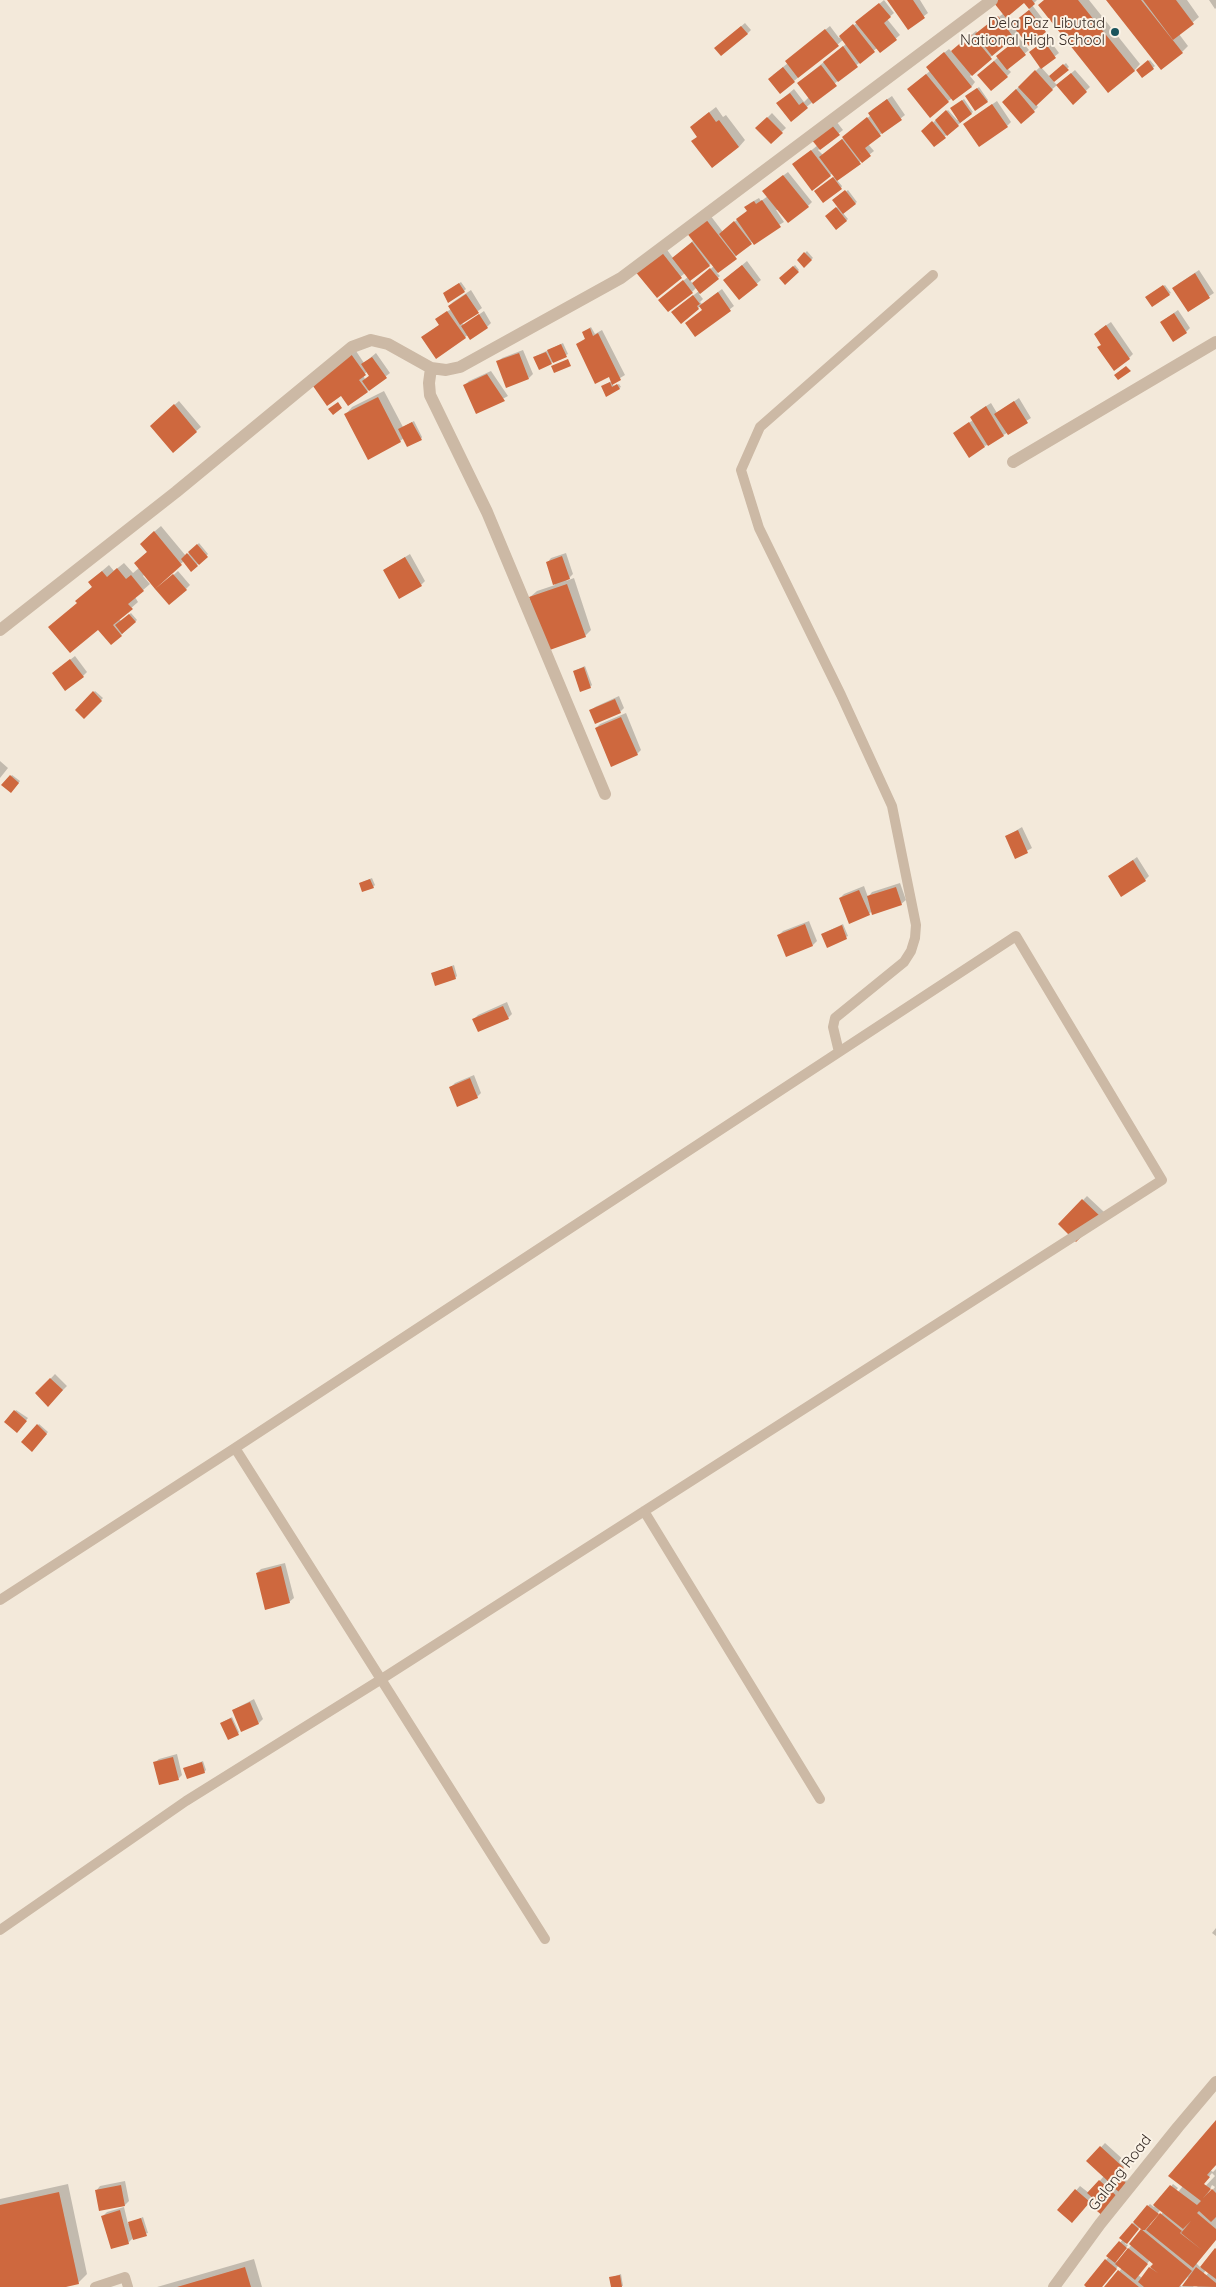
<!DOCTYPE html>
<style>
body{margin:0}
canvas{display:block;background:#f3e9da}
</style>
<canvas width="1216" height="2287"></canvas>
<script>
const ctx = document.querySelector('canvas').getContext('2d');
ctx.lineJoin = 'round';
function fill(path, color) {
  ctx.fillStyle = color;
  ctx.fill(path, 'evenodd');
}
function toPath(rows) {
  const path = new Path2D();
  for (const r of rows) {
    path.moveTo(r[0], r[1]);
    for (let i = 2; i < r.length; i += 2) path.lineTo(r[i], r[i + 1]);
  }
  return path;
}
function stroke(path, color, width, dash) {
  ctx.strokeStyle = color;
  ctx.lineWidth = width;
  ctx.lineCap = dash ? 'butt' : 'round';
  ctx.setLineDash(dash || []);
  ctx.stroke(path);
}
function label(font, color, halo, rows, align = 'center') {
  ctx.font = font + ' Quicksand,sans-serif';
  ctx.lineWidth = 4;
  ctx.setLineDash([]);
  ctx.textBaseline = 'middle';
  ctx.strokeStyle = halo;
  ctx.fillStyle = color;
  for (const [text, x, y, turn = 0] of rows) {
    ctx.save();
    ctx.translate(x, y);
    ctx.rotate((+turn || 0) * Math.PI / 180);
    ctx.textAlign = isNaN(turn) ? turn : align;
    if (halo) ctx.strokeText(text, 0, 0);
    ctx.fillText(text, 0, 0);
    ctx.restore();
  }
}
fill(toPath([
 [884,0,894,13,887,19,900,35,880,52,877,48,791,120,782,99,794,89,804,102,809,97,798,83,846,44,843,40,794,81,773,75,788,63,791,57,830,26,839,38],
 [888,0,920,0,928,13,908,28],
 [999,0,1037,0,1032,5,1049,27,1029,44,1019,31,970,76,975,82,972,86,948,101,913,85,930,71,931,63,949,49,952,52,976,31,978,33,1004,13],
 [1024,1,1030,9,1012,25,1005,17],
 [1044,0,1089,0,1140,64,1134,71],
 [1108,0,1187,0,1199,17,1179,34,1188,46,1182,52],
 [1209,0,1216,0,1216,8,1215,9],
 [745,23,751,30,747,34,720,44],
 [1019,38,1029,50,1007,68,1011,72,1007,76,983,71],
 [1048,38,1059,53,1041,67,1050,77,1066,63,1069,67,1053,81,1057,85,1036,104,1038,107,1021,123,1007,98,1041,66,1035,48],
 [1150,60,1155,66,1143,76,1137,70],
 [1075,70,1090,87,1073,103,1062,81],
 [979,87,988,100,987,102,968,95],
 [892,96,905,115,868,144,874,151,837,180,842,186,841,188,818,190,835,176,833,173,812,189,798,161,818,145,836,121,843,130,818,150,823,155,871,115,869,113,873,109],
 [964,99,973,112,935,145,923,131,948,110,957,120,959,119,953,107],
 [997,101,1011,122,1007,126,969,120],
 [716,107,723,117,726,115,745,140,739,147,693,141,698,136,698,121],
 [772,113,786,128,771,142,757,128],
 [788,172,812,202,808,206,776,210,784,222,753,241,717,273,720,276,699,294,703,299,700,302,702,304,722,289,734,306,695,336,703,310,701,306,698,308,677,308,699,291,697,287,692,292,664,296,688,277,685,273,657,297,636,270,665,247,673,258,694,240,710,215,723,232,748,210,746,208,750,203,759,198,761,201,768,196,768,187],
 [712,263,714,266,693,284,690,280],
 [848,190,857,202,843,213,848,219,846,221,826,216,839,206,836,199],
 [807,251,813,258,804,266,798,260],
 [747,261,761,280,740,298,729,276],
 [795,265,799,270,785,283,781,278],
 [1199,270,1214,293,1188,310,1178,284],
 [461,282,466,289,464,291,446,292],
 [1165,285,1171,293,1169,294,1149,296],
 [471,290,482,308,462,323,464,325,484,311,491,323,487,327,470,338,468,335,465,337,423,337,440,324,436,319,451,309,449,306,453,302],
 [1178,310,1190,328,1186,332,1161,322],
 [1111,322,1133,354,1129,358,1102,344,1099,330],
 [591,327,595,334,602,330,625,375,612,383,614,386,619,384,621,387,607,395,604,385,612,381,609,375,577,345,586,338,583,332],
 [563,343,568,354,551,363,536,356],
 [523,350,533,374,529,378,498,362,502,358],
 [356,351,364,363,376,353,390,373,367,391,342,394,318,382],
 [368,371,370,375,365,379,363,375],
 [491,371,508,396,477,413,465,385,469,381],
 [384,391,403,427,414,421,422,437,421,439,404,438,400,441,346,414,352,407],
 [1019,398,1031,418,989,444,985,446,954,433,973,420,971,417,975,413,991,403,997,413],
 [179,401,201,427,173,451,155,422],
 [161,526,186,556,199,543,208,554,192,570,184,561,155,587,145,574,143,576,150,584,135,597,138,602,119,619,121,621,131,613,137,620,121,635,77,601,93,586,89,582,109,565,114,571,124,563,133,573,139,568,135,563,148,551,148,537],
 [566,553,573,574,566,581,574,578,591,630,585,636,530,597,537,591,555,585,547,563,551,558],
 [410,554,425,581,421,585,384,570],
 [178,571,190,585,186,589,161,586],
 [75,656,87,672,83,676,53,673],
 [585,666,592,685,590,687,574,671],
 [95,691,103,698,84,718,76,710],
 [619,696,624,708,620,712,591,711,595,707],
 [626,713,641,750,637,754,596,728,600,724],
 [0,761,8,768,0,778],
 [12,775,20,781,11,792,3,785],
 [1022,827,1032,848,1016,857,1007,836],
 [1137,857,1149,876,1145,880,1110,876],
 [372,878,375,885,373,887,360,883],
 [900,883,906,900,901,904,872,911,869,914,840,898,844,894,864,886,868,897,872,892],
 [809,921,817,941,813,945,779,935,783,931],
 [843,924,848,936,827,946,822,934],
 [454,965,457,976,455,978,433,973],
 [507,1002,512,1014,508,1018,474,1019,478,1015],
 [474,1075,481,1093,477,1097,451,1087,455,1083],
 [1087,1196,1104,1212,1076,1240,1060,1224],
 [55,1374,67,1386,48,1405,36,1394],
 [16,1410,28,1418,17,1431,6,1422],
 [39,1424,48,1432,32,1450,23,1442],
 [285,1563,294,1598,289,1602,257,1573,261,1569],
 [254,1699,263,1719,259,1723,233,1710],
 [232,1717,239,1732,238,1734,221,1723],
 [177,1754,182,1775,178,1779,154,1763,159,1759],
 [203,1761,206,1770,204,1772,185,1768],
 [1216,1928,1216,1936,1212,1933],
 [1216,2123,1216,2165,1210,2170,1213,2172,1216,2169,1216,2239,1196,2263,1201,2268,1216,2248,1216,2287,1197,2287,1209,2272,1206,2270,1193,2287,1106,2287,1122,2268,1119,2265,1102,2287,1088,2287,1106,2260,1123,2239,1121,2238,1148,2206,1150,2204,1154,2207,1173,2184,1178,2188,1149,2224,1151,2226,1164,2211,1163,2210,1183,2186],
 [1212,2173,1215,2176,1196,2196,1197,2191],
 [1212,2185,1215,2187,1208,2195,1207,2195],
 [1140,2227,1143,2229,1118,2263,1116,2261,1128,2245,1125,2244],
 [1150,2260,1154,2264,1142,2278,1138,2275],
 [1188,2277,1189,2278,1182,2287,1180,2285],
 [1105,2143,1127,2163,1110,2182,1115,2186,1123,2177,1127,2181,1123,2194,1097,2200,1093,2197,1076,2217,1059,2210,1080,2186,1089,2193,1104,2176,1088,2161],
 [125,2181,129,2201,125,2205,100,2209,96,2191,100,2186],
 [68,2184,87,2274,78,2283,60,2287,0,2287,0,2199],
 [124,2207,128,2224,143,2217,148,2233,134,2237,128,2243,103,2216,107,2212],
 [254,2259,262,2287,157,2287],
 [621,2274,623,2286,612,2287,610,2278]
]), '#0003');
fill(toPath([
 [887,0,913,0,925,18,908,30],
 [998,0,1032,0,1035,4,1029,9,1024,3,1006,18,994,3],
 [1044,0,1078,0,1135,71,1108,93,1038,5],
 [1106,0,1141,0,1183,53,1161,70],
 [1143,0,1176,0,1194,24,1173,40],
 [879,3,891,17,884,23,897,40,880,53,855,22],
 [1029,10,1046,32,1029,46,1011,24],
 [998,16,1014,38,992,56,975,34],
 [853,24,875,52,860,64,839,36],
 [741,26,748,34,721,56,714,48],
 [825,29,839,46,798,78,785,61],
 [971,34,992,59,972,76,951,51],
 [1015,41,1026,55,1007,70,996,56],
 [1044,41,1056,58,1041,69,1029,52],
 [843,46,858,67,838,82,823,62],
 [944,52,972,87,953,101,926,67],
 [1148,60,1154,69,1142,78,1136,70],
 [994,61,1008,77,991,91,977,75],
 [1063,64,1069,70,1054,82,1049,76],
 [821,65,837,86,813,104,797,83],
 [783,67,795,82,780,94,768,79],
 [1035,70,1053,90,1036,106,1018,87],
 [1071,73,1087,92,1073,105,1056,85],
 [926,74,949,102,930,118,907,89],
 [977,88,988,102,975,111,965,96],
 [1016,89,1035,112,1021,124,1002,102],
 [790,93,799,105,803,102,808,108,791,122,776,103],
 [887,99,902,120,882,134,868,113],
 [962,100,972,114,960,123,950,108],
 [992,104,1008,127,979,147,963,124],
 [946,110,959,126,947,136,935,120],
 [709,112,716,122,719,120,739,147,712,168,691,141,697,137,690,127],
 [767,117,783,133,771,144,755,128],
 [867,117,881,136,865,148,871,156,862,163,842,137],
 [932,121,946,138,934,147,921,131],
 [831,124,840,135,820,150,811,139],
 [842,139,861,164,837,181,819,157],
 [811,150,831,176,812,191,792,164],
 [783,175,809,207,788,223,762,191],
 [833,177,842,189,823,203,814,191],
 [845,190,856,204,843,214,832,200],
 [762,200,781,227,754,245,736,219,747,211,744,207,754,201,756,204],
 [836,207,847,221,836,230,825,216],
 [705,218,737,259,718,273,686,232],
 [734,221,752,244,736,256,719,234],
 [692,242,710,266,690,281,672,258],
 [660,250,682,278,657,298,634,270],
 [804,252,812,260,804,268,797,260],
 [742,265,758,285,739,300,723,280],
 [793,266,799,272,785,285,779,278],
 [710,268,719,279,700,294,692,283],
 [1195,273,1210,298,1188,312,1172,288],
 [683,280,693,293,668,312,658,300],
 [459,283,465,292,448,303,443,293],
 [1163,285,1170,295,1152,307,1145,297],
 [718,292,731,311,695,337,685,323,702,310,699,306],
 [466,294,479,313,460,325,448,306],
 [693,295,700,304,697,306,699,309,681,324,671,312],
 [447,311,466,338,436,359,421,337,439,325,435,319],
 [1174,313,1187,333,1173,342,1160,322],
 [479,314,488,328,470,340,461,326],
 [1106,325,1130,359,1114,371,1097,347,1101,345,1094,334],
 [590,328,593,336,598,333,621,380,612,385,609,377,595,384,576,344,585,339,582,332],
 [561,344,567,357,553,363,547,350],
 [546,352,552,364,539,370,533,357],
 [519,353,529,379,506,388,496,361],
 [351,354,366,375,359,380,368,392,348,406,341,396,327,406,313,386],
 [372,357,387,378,369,391,362,381,369,376,361,364],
 [568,359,571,366,554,373,551,366],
 [1126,366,1131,371,1118,380,1114,375],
 [487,374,505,401,476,414,463,385],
 [610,382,612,387,617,384,620,389,606,397,601,386],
 [378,397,401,442,368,460,344,414],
 [1014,401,1028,423,1008,435,994,414],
 [338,402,342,408,333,415,328,409],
 [174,404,197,432,173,453,150,426],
 [986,406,1004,436,988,446,970,417],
 [412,422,422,440,407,447,398,429],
 [969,422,985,447,969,458,953,433],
 [154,531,182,565,155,589,134,563,147,552,140,544],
 [197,544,208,557,199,565,188,552],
 [187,553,198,566,191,572,181,559],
 [562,556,570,579,553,585,546,562],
 [405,557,422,586,399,599,383,570],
 [117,568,126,579,131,575,144,591,128,604,133,609,113,625,122,636,111,645,98,630,70,653,48,627,77,603,75,601,92,587,88,582,102,571,107,577],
 [173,574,187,590,169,605,155,589],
 [567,584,586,637,547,651,529,597],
 [129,614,136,622,122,634,115,625],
 [70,659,84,677,65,691,52,673],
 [584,667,591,688,580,692,573,671],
 [93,691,102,701,84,719,75,710],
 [615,699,621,713,595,724,589,710],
 [621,717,638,755,611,767,595,728],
 [10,775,19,783,11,793,1,785],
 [1018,830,1028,853,1015,859,1005,836],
 [1133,860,1146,881,1121,897,1108,876],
 [370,879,374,888,362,892,359,883],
 [896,887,902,905,872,915,867,896],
 [859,890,870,915,849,924,839,898],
 [805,924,813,946,786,957,777,935],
 [842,925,847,939,827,948,821,934],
 [452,966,456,979,435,986,431,973],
 [503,1006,509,1019,478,1032,472,1019],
 [470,1078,478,1098,457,1107,449,1087],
 [1082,1199,1101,1217,1076,1242,1058,1224],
 [50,1378,63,1390,48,1407,35,1393],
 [14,1410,27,1421,17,1433,4,1422],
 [37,1424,47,1434,32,1452,21,1442],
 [281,1566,290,1603,265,1610,256,1573],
 [250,1702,259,1724,241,1732,232,1710],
 [231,1718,239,1735,228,1740,220,1723],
 [173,1757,179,1780,159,1785,153,1762],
 [202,1762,205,1773,187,1779,183,1768],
 [1216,2120,1216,2165,1207,2175,1210,2177,1204,2184,1211,2189,1203,2198,1212,2189,1216,2193,1216,2217,1211,2222,1199,2211,1197,2213,1216,2229,1216,2240,1193,2268,1146,2230,1160,2213,1182,2231,1180,2233,1202,2250,1181,2233,1191,2221,1183,2229,1153,2205,1170,2185,1197,2205,1201,2201,1168,2176],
 [1100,2146,1124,2168,1110,2183,1086,2161],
 [1121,2178,1126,2183,1119,2192,1113,2187],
 [1099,2180,1120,2199,1104,2217,1090,2205,1095,2200,1087,2193],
 [121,2185,125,2206,99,2211,95,2190],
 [1075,2189,1090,2202,1072,2223,1057,2210],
 [59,2192,79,2284,66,2287,0,2287,0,2205],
 [1147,2205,1159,2214,1145,2230,1142,2230,1133,2222],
 [120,2210,129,2244,111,2249,101,2216],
 [141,2218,147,2236,133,2240,128,2222],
 [1132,2223,1139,2229,1127,2244,1119,2238],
 [1141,2229,1192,2271,1179,2287,1144,2287,1138,2282,1149,2267,1158,2273,1150,2267,1153,2264,1129,2244],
 [1119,2241,1127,2248,1115,2263,1106,2256],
 [1128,2248,1148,2264,1135,2280,1115,2264],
 [1215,2248,1216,2249,1216,2279,1200,2267],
 [1105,2259,1117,2269,1102,2287,1086,2287,1084,2285],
 [245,2267,251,2287,177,2287],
 [1196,2267,1205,2274,1196,2284,1205,2274,1216,2283,1216,2287,1182,2286],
 [1118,2270,1139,2287,1104,2287],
 [620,2275,622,2287,611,2287,609,2277]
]), '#ce683e');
stroke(toPath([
 [839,1052,833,1027,835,1018,904,962,911,951,915,938,916,925,892,806,841,695,759,528,741,470,760,427,933,275],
 [644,1511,820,1799],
 [0,1600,235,1448,545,1939],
 [0,1930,186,1801,380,1680,1162,1180,1016,936,235,1448],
 [95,2287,125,2277,128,2287]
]), '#ccb9a5', 10);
stroke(toPath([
 [431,368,429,383,430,395,487,512,605,794],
 [1013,462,1216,342],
 [0,630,176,492,352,347,371,340,388,344,431,368,446,370,460,367,621,278,992,0]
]), '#ccb9a5', 12);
stroke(toPath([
 [1054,2287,1100,2224,1178,2127,1216,2082]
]), '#ccb9a5', 12);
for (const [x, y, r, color] of [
 [1115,32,5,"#1a545c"]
]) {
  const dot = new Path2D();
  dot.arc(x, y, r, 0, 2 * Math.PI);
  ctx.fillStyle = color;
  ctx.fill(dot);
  stroke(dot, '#fbf3e7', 2);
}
label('15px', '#382d27', '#fbf3e7', [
 ["Dela Paz Libutad",1105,23],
 ["National High School",1105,40]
], 'right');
label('15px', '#382d27', '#fbf3e7', [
 ["Galang Road",1120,2173,-52]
]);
</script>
